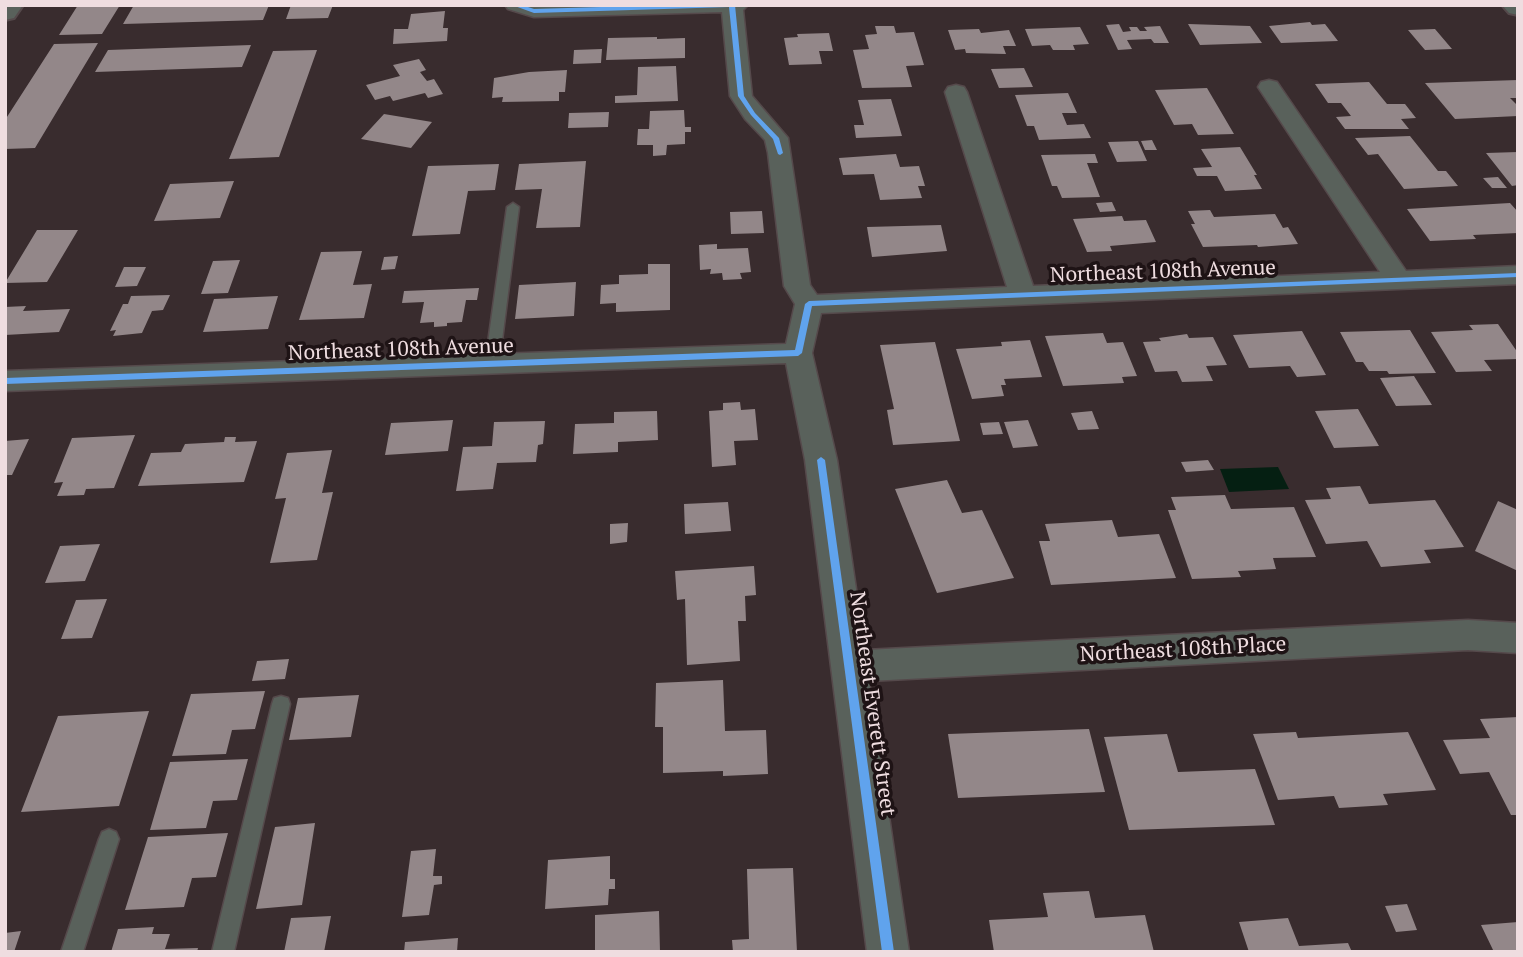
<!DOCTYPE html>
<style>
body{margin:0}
#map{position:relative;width:1523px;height:957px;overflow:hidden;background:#392c2e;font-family:"PT Serif",serif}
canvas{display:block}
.frame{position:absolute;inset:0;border:7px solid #efdde0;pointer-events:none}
</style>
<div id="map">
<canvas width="1523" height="957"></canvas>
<div class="frame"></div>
</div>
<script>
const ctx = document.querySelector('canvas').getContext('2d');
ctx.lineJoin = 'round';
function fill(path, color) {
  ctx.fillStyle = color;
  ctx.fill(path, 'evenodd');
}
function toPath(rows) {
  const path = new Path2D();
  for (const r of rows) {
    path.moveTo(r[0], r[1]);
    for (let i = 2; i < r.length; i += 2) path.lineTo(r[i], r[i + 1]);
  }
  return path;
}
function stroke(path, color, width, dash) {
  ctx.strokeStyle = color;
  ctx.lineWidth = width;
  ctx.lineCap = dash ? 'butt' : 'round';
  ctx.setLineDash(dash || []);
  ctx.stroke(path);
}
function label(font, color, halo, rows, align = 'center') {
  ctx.font = font + ' "PT Serif",serif';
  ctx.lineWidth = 7;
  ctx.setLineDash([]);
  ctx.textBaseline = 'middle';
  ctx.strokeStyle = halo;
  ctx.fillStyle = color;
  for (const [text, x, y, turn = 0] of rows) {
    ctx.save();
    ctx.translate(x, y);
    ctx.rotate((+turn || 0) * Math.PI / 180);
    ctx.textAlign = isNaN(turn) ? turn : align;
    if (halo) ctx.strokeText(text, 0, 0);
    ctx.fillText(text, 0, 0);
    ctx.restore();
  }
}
fill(toPath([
 [1278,467,1289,489,1229,492,1220,469]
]), '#051f12');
fill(toPath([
 [78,5,120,5,102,34,59,35],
 [134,5,269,5,263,20,123,24],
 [291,5,333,5,328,18,286,19],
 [445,11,443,28,448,28,447,41,393,44,394,29,408,29,411,14],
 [1310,22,1312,25,1325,24,1338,41,1281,43,1269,26],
 [1119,24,1123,32,1131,31,1129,27,1137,27,1140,31,1147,31,1144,27,1160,26,1169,43,1154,43,1151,39,1127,40,1132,49,1118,50,1106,25],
 [1188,24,1250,26,1262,43,1200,45],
 [875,26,894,26,896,33,914,32,924,65,906,66,912,87,862,88,853,50,869,49,865,35,877,34],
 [1080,27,1089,44,1073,45,1075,50,1053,50,1050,45,1032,46,1025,29],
 [979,29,981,33,1009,30,1016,46,1003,46,1006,54,966,53,965,49,955,50,948,30],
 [1435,29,1452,49,1425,50,1408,30],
 [829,33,833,51,819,51,822,64,789,65,784,38,798,37,797,34],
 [657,37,657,39,685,38,685,58,606,60,608,38],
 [98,43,35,148,5,149,5,120,54,44],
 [251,45,242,67,95,72,108,50],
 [602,49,601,63,573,64,574,50],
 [317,50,279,157,229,159,273,51],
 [419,59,426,70,420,72,427,81,434,79,443,94,428,98,425,93,393,101,390,96,375,100,366,85,400,76,393,65],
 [676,66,678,101,615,103,615,96,637,95,638,67],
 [1024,68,1033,87,999,88,991,69],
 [567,70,565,92,559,92,559,101,502,102,503,97,492,98,494,78,529,72],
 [1518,80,1518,98,1510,98,1518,106,1518,116,1455,119,1425,83],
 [1369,82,1387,104,1405,104,1416,118,1401,119,1409,129,1345,129,1336,117,1351,116,1341,103,1328,103,1315,84],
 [1207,88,1234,134,1198,135,1192,124,1174,125,1155,90],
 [1068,93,1077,113,1062,113,1067,125,1084,124,1091,138,1039,140,1034,126,1027,126,1015,95],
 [891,99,902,136,856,138,854,125,864,125,858,100],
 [684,110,685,127,691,127,691,132,685,132,685,144,667,145,666,155,653,156,653,145,637,145,638,129,649,129,650,111],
 [609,112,608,127,568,128,569,113],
 [384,114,432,122,411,148,361,139],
 [1410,136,1438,171,1446,171,1458,186,1404,189,1378,154,1368,155,1355,138],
 [1152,140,1157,150,1145,150,1141,141],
 [1138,141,1147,161,1117,162,1108,142],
 [1240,147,1257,175,1254,175,1262,189,1225,191,1217,176,1197,176,1193,168,1212,167,1201,149],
 [1518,152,1518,185,1512,186,1486,153],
 [896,154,900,167,919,166,925,186,918,186,922,198,880,200,874,174,843,175,839,158],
 [1095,154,1098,163,1087,163,1100,197,1062,198,1057,186,1052,186,1041,155],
 [586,161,580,227,536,228,542,189,515,190,519,164],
 [499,164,495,190,468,191,460,234,412,236,428,166],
 [1498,177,1507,188,1492,188,1483,178],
 [234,181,220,218,154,221,170,184],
 [1112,202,1116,211,1100,212,1096,203],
 [1510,203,1518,212,1518,233,1473,235,1476,239,1430,241,1407,209],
 [1210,210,1214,217,1275,214,1283,228,1288,227,1298,244,1258,247,1257,245,1203,247,1191,224,1195,224,1188,211],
 [762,211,764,233,731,234,730,212],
 [1122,216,1124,221,1146,220,1156,242,1110,246,1112,251,1087,252,1073,219],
 [941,225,947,251,872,257,867,227],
 [37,230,78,230,47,282,5,283],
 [717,244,717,249,748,248,751,272,740,273,742,279,723,280,722,273,710,274,711,269,700,270,699,245],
 [362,251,353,285,372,284,364,318,299,320,321,252],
 [398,256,395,269,381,270,384,257],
 [240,260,228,293,201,294,213,261],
 [648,264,670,264,670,310,616,312,616,303,600,304,601,285,619,284,619,275,648,274],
 [124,267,146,267,137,286,115,287],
 [576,282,574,316,515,319,519,285],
 [479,288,477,300,466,300,462,322,447,323,447,326,434,327,434,322,420,323,424,302,402,303,404,291],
 [170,295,163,310,152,311,142,333,113,336,116,330,110,331,123,304,128,304,131,296],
 [278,296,268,329,203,332,214,299],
 [26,306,23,311,70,309,59,332,5,335,5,307],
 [1498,324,1518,353,1518,359,1484,360,1492,371,1456,372,1431,332,1473,330,1469,325],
 [1410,330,1436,373,1389,374,1387,371,1369,371,1363,362,1356,362,1340,332],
 [1302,331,1326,375,1297,377,1290,366,1249,368,1233,335],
 [1103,333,1107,343,1123,342,1137,376,1122,377,1124,383,1063,386,1045,336],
 [1187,334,1189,338,1213,337,1227,365,1206,366,1213,381,1182,382,1177,371,1155,372,1143,342,1161,341,1159,338],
 [1030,340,1042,377,1004,379,1006,385,1001,385,1004,396,972,399,956,349,1002,346,1001,342],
 [935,342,960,441,893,445,887,410,894,409,880,345],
 [1414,376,1432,405,1396,406,1380,378],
 [740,402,741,410,755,409,758,440,734,441,736,465,712,467,709,411,723,410,723,403],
 [1358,409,1379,446,1334,448,1315,411],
 [657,411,658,440,618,442,618,452,573,454,575,424,614,423,614,412],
 [1092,411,1099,429,1078,430,1071,413],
 [453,420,448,451,385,455,391,423],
 [1028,420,1038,446,1013,448,1004,422],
 [545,421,543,444,538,445,536,462,497,463,493,489,456,491,463,447,492,446,494,422],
 [999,422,1003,434,983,435,980,423],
 [135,435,114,488,86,489,84,495,57,496,63,482,54,483,72,438],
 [225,437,236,437,235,442,257,441,244,482,138,486,151,453,181,452,185,444,224,442],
 [29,439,12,475,5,475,5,441],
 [332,450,322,493,333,492,317,560,270,563,286,498,275,499,287,453],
 [1208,460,1214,470,1186,472,1181,462],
 [947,480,962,513,982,510,1014,578,937,593,895,489],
 [1360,486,1369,504,1435,500,1464,547,1424,550,1431,563,1381,567,1367,541,1326,544,1305,500,1331,499,1326,488],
 [1225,495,1231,509,1294,507,1316,557,1273,558,1276,569,1238,571,1241,577,1192,579,1168,510,1176,510,1171,497],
 [1498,501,1518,510,1518,571,1475,551],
 [728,502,731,531,685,534,684,504],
 [1112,520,1118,537,1159,534,1176,578,1051,585,1039,541,1050,541,1045,524],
 [628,523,627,542,610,544,610,524],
 [100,544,85,581,45,583,60,546],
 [754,566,756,595,745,596,746,621,738,621,740,661,687,665,685,599,677,600,675,571],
 [107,599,92,638,61,639,76,600],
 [289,659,285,679,252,681,257,661],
 [723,680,725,731,766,730,768,774,723,776,723,771,663,773,663,727,655,727,656,683],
 [265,691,255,729,232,730,226,754,172,756,191,694],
 [359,695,351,737,289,740,298,698],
 [149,711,119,806,21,812,58,716],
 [1518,717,1518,815,1511,815,1489,772,1460,774,1443,740,1490,738,1480,719],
 [1089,729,1105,792,958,798,948,734],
 [1296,732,1298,738,1408,732,1436,790,1383,794,1388,805,1339,808,1334,796,1278,800,1253,734],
 [1167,734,1178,772,1255,769,1275,825,1129,830,1104,737],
 [248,759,237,800,213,801,206,828,150,830,170,762],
 [315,823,302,905,256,909,275,827],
 [228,833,216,877,192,878,184,907,125,910,148,837],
 [436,849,433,876,442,876,442,884,434,885,429,915,402,917,411,851],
 [610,856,610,879,615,879,615,889,609,889,608,905,545,909,548,860],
 [793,868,797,952,733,952,732,940,749,939,747,869],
 [1089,891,1095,918,1145,915,1154,952,994,952,989,920,1048,917,1043,893],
 [1407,904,1417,930,1396,932,1385,906],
 [659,911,660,952,595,952,595,915],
 [331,916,324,952,284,952,291,918],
 [1288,918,1299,946,1348,943,1352,952,1249,952,1239,922],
 [1518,922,1518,952,1494,952,1481,925],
 [154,927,152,934,170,934,165,949,198,948,197,952,111,952,118,929],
 [21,931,14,952,5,952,5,933],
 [458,938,457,952,404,952,405,942]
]), '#938789');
const service = toPath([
 [513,203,519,207,499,364,492,369,485,364,507,207,513,203],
 [281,696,288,698,290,704,234,952,212,952,272,704,274,698,281,696],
 [109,829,116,832,119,839,83,952,61,952,99,839,102,832,109,829]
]);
const minor = toPath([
 [505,5,748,5,743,10,752,96,788,138,810,285,817,295,1007,287,945,92,948,87,956,85,964,87,967,92,1033,286,1380,272,1258,87,1261,82,1269,80,1277,82,1406,271,1518,266,1518,284,821,313,812,353,837,460,865,650,1468,620,1518,623,1518,653,1468,650,869,681,909,952,867,952,805,460,786,363,5,391,5,371,786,344,795,304,784,286,768,153,765,140,745,119,730,96,722,12,534,17,508,9,505,5]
]);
const tertiary = toPath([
 [5,5,23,5,14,18,5,20,5,5]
]);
const secondary = toPath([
 [1502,5,1518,5,1518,15,1509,13,1502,5]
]);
stroke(service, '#55494b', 3);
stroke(minor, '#55494b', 3);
stroke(tertiary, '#55494b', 4);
stroke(secondary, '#55494b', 4);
fill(service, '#59615b');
fill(minor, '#59615b');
fill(tertiary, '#59615b');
fill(secondary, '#57635c');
fill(toPath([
 [512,5,522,5,534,9,668,5,735,5,744,96,755,113,779,138,783,153,780,155,778,154,773,139,751,115,738,96,729,7,534,13,512,5],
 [1518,273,1518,277,812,306,802,353,798,356,5,384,5,378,795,350,805,304,809,301,1518,273],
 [821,457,825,460,894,952,882,952,817,460,821,457]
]), '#60a3ed');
label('21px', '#efdde0', '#1e1315', [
 ["Northeast 108th Avenue",1163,272,-2],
 ["Northeast 108th Avenue",401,350,-2],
 ["Northeast 108th Place",1183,650,-3],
 ["Northeast Everett Street",872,704,82]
]);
</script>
